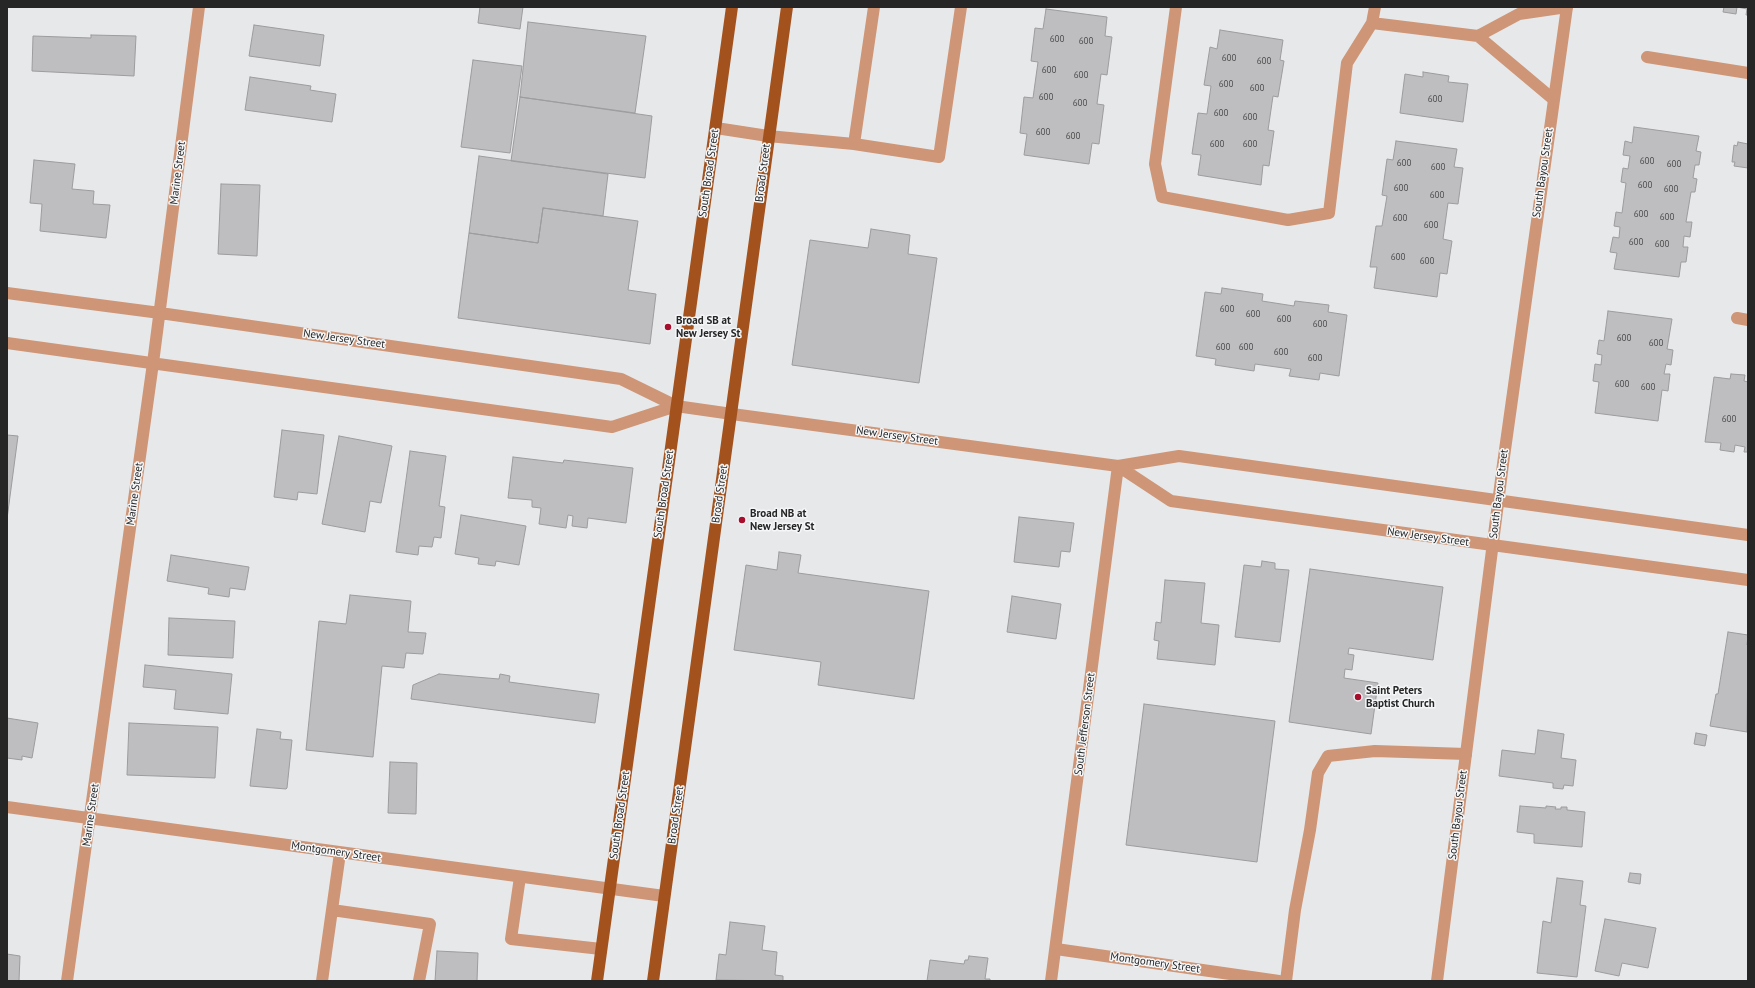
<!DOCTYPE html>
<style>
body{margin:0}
#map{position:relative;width:1755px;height:988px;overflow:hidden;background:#e7e8ea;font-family:"PT Sans",sans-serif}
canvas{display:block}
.frame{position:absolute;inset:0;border:8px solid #262627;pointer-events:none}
</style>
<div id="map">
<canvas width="1755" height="988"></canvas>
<div class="frame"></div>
</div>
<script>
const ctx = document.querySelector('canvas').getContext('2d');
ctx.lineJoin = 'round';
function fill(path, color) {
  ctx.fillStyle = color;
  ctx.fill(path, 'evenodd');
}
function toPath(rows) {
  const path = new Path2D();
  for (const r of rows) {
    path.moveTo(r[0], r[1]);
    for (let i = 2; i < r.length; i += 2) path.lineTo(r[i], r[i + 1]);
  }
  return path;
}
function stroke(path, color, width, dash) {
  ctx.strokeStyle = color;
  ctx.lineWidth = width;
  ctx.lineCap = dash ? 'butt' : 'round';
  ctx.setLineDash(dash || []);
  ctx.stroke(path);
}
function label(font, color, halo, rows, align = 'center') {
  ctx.font = font + ' "PT Sans",sans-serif';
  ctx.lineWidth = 3;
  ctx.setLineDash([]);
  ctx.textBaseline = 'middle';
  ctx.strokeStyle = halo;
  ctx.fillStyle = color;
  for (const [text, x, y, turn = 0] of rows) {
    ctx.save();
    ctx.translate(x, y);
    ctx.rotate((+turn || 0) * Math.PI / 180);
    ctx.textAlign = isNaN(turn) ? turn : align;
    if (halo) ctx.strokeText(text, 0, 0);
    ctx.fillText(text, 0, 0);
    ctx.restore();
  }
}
const building = toPath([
 [480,7,523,7,520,29,478,23,480,7],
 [1724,7,1748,7,1748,15,1746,15,1747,9,1737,7,1736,14,1723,12,1724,7],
 [1046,9,1107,17,1105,36,1112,37,1107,75,1101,74,1097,104,1104,105,1099,144,1092,143,1089,164,1024,155,1027,134,1020,133,1024,97,1033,98,1038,62,1031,61,1035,28,1043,29,1046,9],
 [528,22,646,36,635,113,520,97,528,22],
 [254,25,324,35,320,66,249,56,254,25],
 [1220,30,1283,40,1280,60,1284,61,1278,97,1273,96,1268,130,1274,131,1269,166,1263,165,1261,185,1198,175,1201,155,1192,154,1198,113,1207,114,1211,86,1204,85,1210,47,1217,49,1220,30],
 [91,35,136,36,134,76,32,71,33,36,91,38,91,35],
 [473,60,522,66,510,153,461,147,473,60],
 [1423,72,1449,76,1448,82,1468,84,1463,122,1400,113,1405,74,1423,77,1423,72],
 [250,77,311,86,310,90,336,94,332,122,245,110,250,77],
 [520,97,652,116,645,178,511,161,520,97],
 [1634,127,1699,136,1696,151,1701,152,1699,165,1695,165,1693,178,1697,179,1695,192,1691,192,1686,222,1692,222,1690,237,1684,236,1683,247,1688,247,1686,262,1681,262,1679,277,1614,269,1617,253,1610,252,1613,237,1619,238,1620,227,1614,226,1616,212,1622,213,1626,183,1621,182,1623,168,1628,169,1630,156,1623,155,1625,141,1632,143,1634,127],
 [1396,141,1457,149,1454,167,1463,168,1458,204,1448,203,1443,239,1452,241,1447,274,1440,273,1437,297,1374,288,1377,267,1370,267,1376,226,1382,226,1387,196,1382,195,1387,159,1393,160,1396,141],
 [1738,142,1748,144,1748,142,1748,168,1734,166,1735,162,1732,162,1734,145,1737,146,1738,142],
 [479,156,608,174,603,216,543,208,538,243,469,233,479,156],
 [34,160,75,164,72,189,94,191,93,204,110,205,106,238,40,231,42,204,30,203,34,160],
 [221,184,260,185,257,256,218,254,221,184],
 [543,208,638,221,628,290,656,294,650,344,458,318,469,233,538,243,543,208],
 [871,229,910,235,908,254,937,258,919,383,792,365,810,240,868,248,871,229],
 [1222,288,1263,294,1262,301,1294,306,1295,301,1329,305,1328,312,1347,315,1339,376,1320,373,1319,380,1289,376,1291,369,1255,364,1254,371,1215,365,1216,359,1196,356,1205,292,1221,294,1222,288],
 [1608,311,1672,319,1667,349,1673,350,1671,365,1666,364,1664,374,1670,374,1668,391,1662,390,1658,421,1595,413,1599,382,1593,381,1595,364,1601,365,1602,355,1597,354,1599,340,1604,341,1608,311],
 [1731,374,1745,375,1744,381,1748,382,1748,452,1744,452,1745,447,1735,445,1734,452,1720,450,1721,443,1705,442,1714,377,1730,379,1731,374],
 [282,430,324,435,317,494,298,492,297,500,274,497,282,430],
 [7,435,18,436,7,519,7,435],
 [339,436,392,446,381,503,370,501,365,532,322,524,339,436],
 [410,451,446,456,439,506,445,507,441,538,434,537,432,547,419,546,418,555,396,552,410,451],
 [513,457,563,463,564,460,633,468,626,523,588,518,587,528,572,526,573,516,568,515,566,528,539,524,541,508,532,507,532,500,508,498,513,457],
 [461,515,526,526,519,565,496,561,495,566,478,564,479,558,455,554,461,515],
 [1019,517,1074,523,1070,552,1061,551,1059,567,1014,562,1019,517],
 [779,552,801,555,798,573,929,591,914,699,818,685,821,662,734,650,746,565,777,570,779,552],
 [171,555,249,567,245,590,230,588,229,597,208,594,209,588,167,581,171,555],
 [1262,561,1275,563,1275,569,1289,570,1280,642,1235,637,1244,565,1261,567,1262,561],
 [1310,569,1443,587,1433,660,1349,648,1348,654,1354,655,1352,670,1345,669,1344,678,1378,683,1371,734,1289,722,1310,569],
 [1165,580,1205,583,1201,623,1219,625,1215,665,1157,659,1159,641,1154,640,1156,622,1161,623,1165,580],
 [350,595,411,601,408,632,426,633,423,654,406,653,404,668,382,666,373,757,306,750,319,621,346,624,350,595],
 [1012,596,1061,604,1056,639,1007,632,1012,596],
 [169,618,235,621,233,658,168,655,169,618],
 [1728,632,1748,635,1747,645,1748,645,1747,732,1710,726,1716,694,1718,694,1728,632],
 [145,665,232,674,228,714,174,709,176,690,143,687,145,665],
 [439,674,499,679,500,674,510,676,509,682,599,694,595,723,411,699,413,685,439,674],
 [1144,704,1275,721,1257,862,1126,845,1144,704],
 [7,718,38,723,32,758,22,756,22,760,7,758,7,718],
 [129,723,218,727,215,778,127,775,129,723],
 [257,729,281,732,280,739,292,740,287,788,286,789,250,786,257,729],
 [1538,730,1564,734,1561,758,1576,760,1573,786,1564,785,1563,789,1553,788,1553,783,1499,776,1502,750,1535,754,1538,730],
 [1696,733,1707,735,1705,746,1694,744,1696,733],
 [390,762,417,763,416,814,388,813,390,762],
 [1520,806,1546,808,1546,806,1556,807,1555,809,1561,809,1561,807,1567,807,1567,810,1585,812,1582,847,1534,843,1534,834,1517,832,1520,806],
 [1630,873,1641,874,1640,884,1628,882,1630,873],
 [1557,878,1583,881,1580,905,1586,906,1577,977,1537,973,1543,921,1551,923,1557,878],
 [1605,919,1656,928,1648,968,1622,963,1619,976,1595,971,1605,919],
 [730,922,765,926,762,950,777,952,775,975,783,976,783,981,716,980,719,954,726,955,730,922],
 [437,951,478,953,477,981,435,981,437,951],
 [7,954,20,956,19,981,7,981,7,954],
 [969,956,988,958,985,979,990,979,990,981,927,981,930,960,964,964,965,960,968,960,969,956]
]);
fill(building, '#bebdbf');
stroke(building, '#9c9b9d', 1);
stroke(toPath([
 [874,7,854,144,939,157,961,7],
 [1176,7,1155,164,1162,197,1288,220,1329,213,1347,63,1372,23,1375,7],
 [1372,23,1478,36,1553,99],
 [1478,36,1519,14,1567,7],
 [1647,57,1748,73],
 [768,136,854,144],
 [1737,318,1748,320],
 [520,877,511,939,601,949],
 [332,910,430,924,419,981],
 [322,981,340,853],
 [1286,981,1295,910,1310,830,1318,773,1328,756,1375,751,1466,754]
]), '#ce9576', 12);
stroke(toPath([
 [716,128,768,136],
 [7,293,160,313,621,379,676,406,732,414,1118,466,1179,456,1748,535],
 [7,343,612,427,676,406],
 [1118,466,1171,501,1748,580],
 [7,807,664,896],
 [1056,949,1279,981],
 [67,981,153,363,199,7],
 [1051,981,1118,466],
 [1437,981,1503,464,1567,7]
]), '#ce9576', 12);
stroke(toPath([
 [597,981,732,7],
 [653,981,787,7]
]), '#a3521e', 12);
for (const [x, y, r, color] of [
 [668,327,4,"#a70d2c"],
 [742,520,4,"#a70d2c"],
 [1358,697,4,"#a70d2c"]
]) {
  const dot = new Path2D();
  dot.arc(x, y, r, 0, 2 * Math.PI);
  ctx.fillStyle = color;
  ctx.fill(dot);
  stroke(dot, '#f4f6f7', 1.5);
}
label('9px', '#4c4c4d', null, [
 ["600",1057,39],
 ["600",1086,41],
 ["600",1229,58],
 ["600",1264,61],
 ["600",1049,70],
 ["600",1081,75],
 ["600",1226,84],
 ["600",1257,88],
 ["600",1046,97],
 ["600",1435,99],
 ["600",1080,103],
 ["600",1221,113],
 ["600",1250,117],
 ["600",1043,132],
 ["600",1073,136],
 ["600",1217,144],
 ["600",1250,144],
 ["600",1647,161],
 ["600",1404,163],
 ["600",1674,164],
 ["600",1438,167],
 ["600",1645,185],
 ["600",1401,188],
 ["600",1671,189],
 ["600",1437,195],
 ["600",1641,214],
 ["600",1667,217],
 ["600",1400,218],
 ["600",1431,225],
 ["600",1636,242],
 ["600",1662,244],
 ["600",1398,257],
 ["600",1427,261],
 ["600",1227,309],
 ["600",1253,314],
 ["600",1284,319],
 ["600",1320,324],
 ["600",1624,338],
 ["600",1656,343],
 ["600",1223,347],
 ["600",1246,347],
 ["600",1281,352],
 ["600",1315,358],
 ["600",1622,384],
 ["600",1648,387],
 ["600",1729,419]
]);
label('11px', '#262627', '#f4f6f7', [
 ["Marine Street",178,173,-83],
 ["South Broad Street",709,173,-82],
 ["Broad Street",763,173,-83],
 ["South Bayou Street",1543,173,-82],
 ["New Jersey Street",344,339,8],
 ["New Jersey Street",897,436,8],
 ["Marine Street",135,494,-82],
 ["South Broad Street",664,494,-82],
 ["Broad Street",720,494,-82],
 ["South Bayou Street",1499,494,-83],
 ["New Jersey Street",1428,537,8],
 ["South Jefferson Street",1085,724,-83],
 ["Marine Street",91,815,-82],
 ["South Broad Street",620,815,-82],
 ["Broad Street",676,815,-82],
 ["South Bayou Street",1458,815,-83],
 ["Montgomery Street",336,852,8],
 ["Montgomery Street",1155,963,8]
]);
label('bold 11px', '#262627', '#f4f6f7', [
 ["Broad SB at",676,321],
 ["New Jersey St",676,334],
 ["Broad NB at",750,514],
 ["New Jersey St",750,527],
 ["Saint Peters",1366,691],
 ["Baptist Church",1366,704]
], 'left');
</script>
